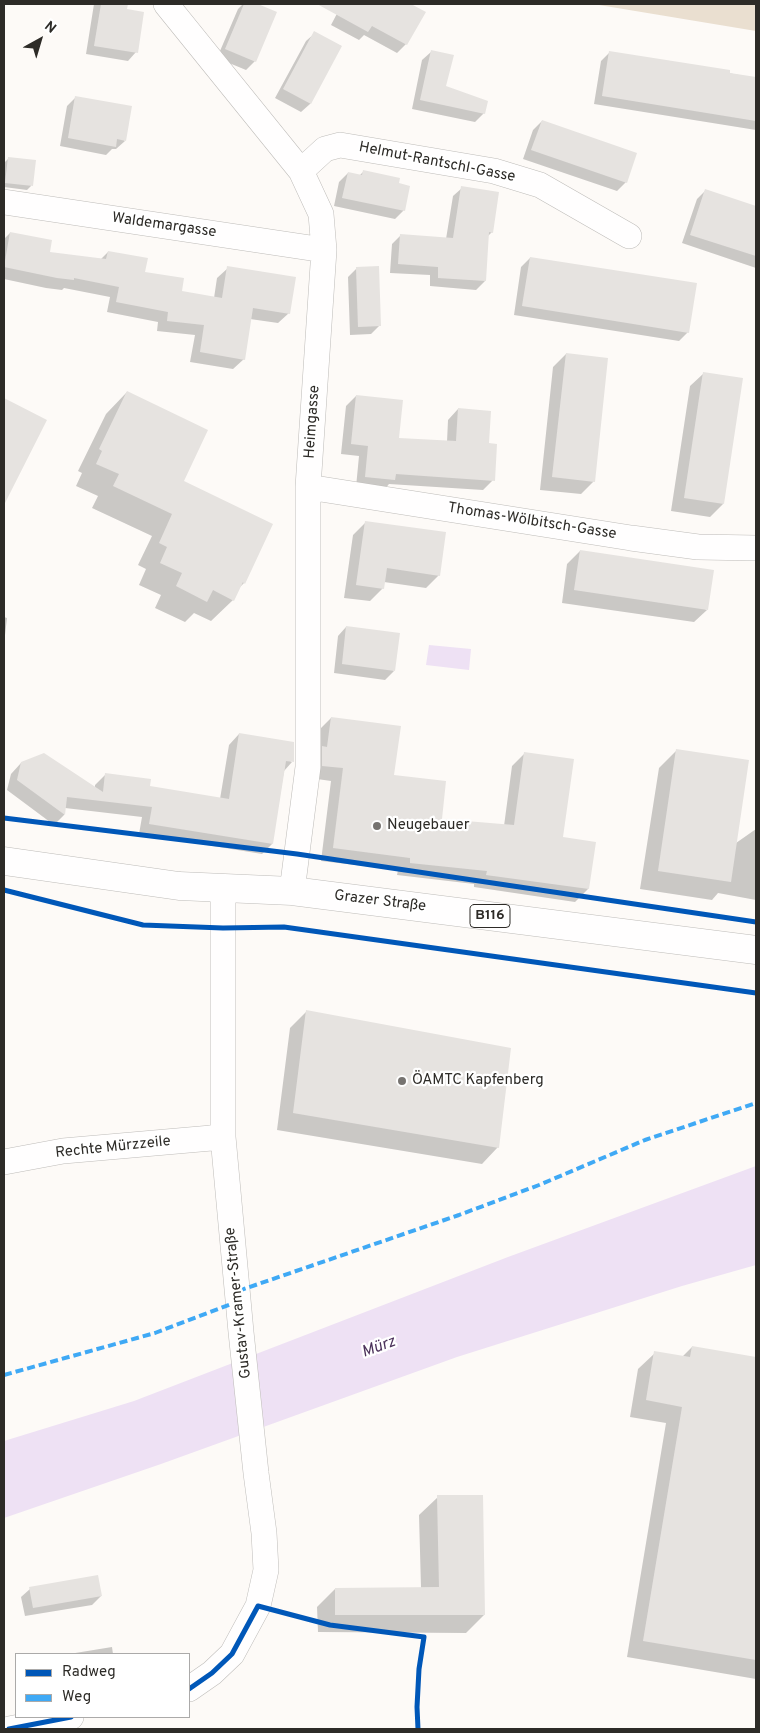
<!DOCTYPE html>
<meta charset="utf-8">
<style>
body{margin:0}
#map{position:relative;width:760px;height:1733px;overflow:hidden;background:#fdfaf7;font-family:Overpass,sans-serif}
canvas{display:block}
.frame{position:absolute;inset:0;border:5px solid #2d2b27;pointer-events:none}
.legend{position:absolute;left:15px;top:1653px;width:175px;height:65px;box-sizing:border-box;background:#fff;border:1px solid #abaaa9;margin:0;padding:6px 9px;list-style:none;font-size:15px;color:#2d2b27}
.legend li{display:flex;align-items:center;gap:10px;height:25px}
.legend b{width:25px;border:1px solid #abaaa9}
.north{position:absolute;left:15px;top:15px;width:50px;height:50px;-webkit-text-stroke:4px #fff;paint-order:stroke;rotate:39deg;font-size:14px;font-weight:700;line-height:20px;text-align:center;color:#2d2b27}
.north::after{content:'';display:block;margin:auto;width:18px;height:22px;background:#2d2b27;clip-path:polygon(50% 0,100% 100%,50% 72%,0 100%)}
</style>
<div id="map">
<canvas width="760" height="1733"></canvas>
<div class="frame"></div>
<ul class="legend">
<li><b style="height:6px;background:#0057b8"></b>Radweg</li>
<li><b style="height:6px;background:#3fa9f5"></b>Weg</li>
</ul>
<div class="north">N</div>
</div>
<script>
const ctx = document.querySelector('canvas').getContext('2d');
ctx.lineJoin = 'round';
function fill(path, color) {
  ctx.fillStyle = color;
  ctx.fill(path, 'evenodd');
}
function toPath(rows) {
  const path = new Path2D();
  for (const r of rows) {
    path.moveTo(r[0], r[1]);
    for (let i = 2; i < r.length; i += 2) path.lineTo(r[i], r[i + 1]);
  }
  return path;
}
function stroke(path, color, width, dash) {
  ctx.strokeStyle = color;
  ctx.lineWidth = width;
  ctx.lineCap = dash ? 'butt' : 'round';
  ctx.setLineDash(dash || []);
  ctx.stroke(path);
}
function label(font, color, halo, rows, align = 'center') {
  ctx.font = font + ' Overpass,sans-serif';
  ctx.lineWidth = 4.5;
  ctx.setLineDash([]);
  ctx.textBaseline = 'middle';
  ctx.strokeStyle = halo;
  ctx.fillStyle = color;
  for (const [text, x, y, turn = 0] of rows) {
    ctx.save();
    ctx.translate(x, y);
    ctx.rotate((+turn || 0) * Math.PI / 180);
    ctx.textAlign = isNaN(turn) ? turn : align;
    if (halo) ctx.strokeText(text, 0, 0);
    ctx.fillText(text, 0, 0);
    ctx.restore();
  }
}
fill(toPath([
 [593,4,756,4,756,31]
]), '#eadfd0');
fill(toPath([
 [429,645,471,649,469,670,426,665],
 [756,1166,756,1265,682,1286,457,1357,161,1464,4,1518,4,1441,134,1401,508,1257]
]), '#eee1f4');
fill(toPath([
 [94,4,127,4,126,10,136,52,128,61,86,54],
 [243,4,254,4,276,13,255,61,246,70,217,58,238,9],
 [342,4,409,4,424,12,406,44,397,53,364,35,359,40,331,25],
 [315,33,341,46,310,104,301,112,275,98,306,41],
 [431,52,445,87,484,113,475,122,412,109,422,60],
 [610,52,756,78,756,130,594,104,601,61],
 [76,97,125,141,116,149,112,149,106,155,60,146,67,106],
 [542,121,626,182,617,191,523,159,533,130],
 [9,158,34,161,31,186,27,190,4,187,5,162],
 [363,172,404,210,395,219,334,206,339,182,348,173,359,176],
 [462,188,492,232,488,236,485,281,476,290,430,286,430,275,390,273,392,244,401,235,446,239,453,196],
 [706,190,756,207,756,268,682,243,697,199],
 [10,233,48,253,101,259,108,252,181,293,214,298,217,278,228,268,289,313,278,323,250,319,244,359,233,369,190,362,195,335,157,331,158,322,107,312,110,297,64,288,62,290,46,288,4,279,4,239],
 [530,258,688,332,679,341,514,315,521,267],
 [357,268,380,325,371,334,350,335,348,277],
 [566,354,594,481,581,494,540,490,553,367],
 [703,374,742,379,723,504,710,517,671,511,690,386],
 [127,392,244,583,238,589,233,600,211,621,194,613,185,622,155,608,161,595,139,585,146,569,138,565,152,536,92,508,98,496,76,486,82,473,78,471,106,414],
 [356,396,398,439,447,442,448,420,458,409,487,444,493,480,483,490,389,484,384,490,356,487,359,456,341,454,346,406],
 [4,400,45,421,8,494,4,498],
 [366,522,439,575,426,588,384,582,383,588,370,601,344,598,353,535],
 [580,551,707,610,694,622,562,603,567,564],
 [4,617,7,618,4,644],
 [346,627,394,671,385,680,334,673,338,636],
 [331,718,441,820,504,826,512,766,525,753,562,838,595,843,588,889,575,902,474,887,474,884,397,875,398,870,321,861,331,781,310,778,318,731],
 [239,734,292,762,284,771,272,844,262,854,139,834,142,817,65,808,64,815,54,825,7,790,11,774,21,763,95,788,95,785,106,774,149,787,220,799,229,745],
 [677,750,736,843,756,829,756,900,718,893,712,900,640,889,659,768],
 [307,1011,498,1147,482,1164,277,1130,290,1028],
 [692,1347,756,1358,756,1679,627,1657,666,1423,630,1417,638,1369,655,1353,682,1357],
 [438,1497,484,1615,466,1633,318,1632,317,1607,335,1589,421,1588,419,1515],
 [30,1589,101,1596,92,1605,25,1616,21,1597],
 [112,1647,113,1654,69,1654]
]), '#0003');
fill(toPath([
 [101,4,128,4,127,9,144,12,138,53,94,46],
 [244,4,258,4,277,12,256,62,225,49],
 [317,4,411,4,426,12,407,45,372,26,368,32],
 [314,31,342,46,311,104,283,89],
 [431,50,454,55,446,86,488,101,485,114,420,100],
 [609,51,730,70,730,73,756,77,756,121,602,96],
 [75,96,132,106,126,141,117,139,116,147,68,138],
 [542,120,637,153,627,183,531,150],
 [8,157,36,160,33,186,5,183],
 [363,170,400,178,399,183,410,186,405,211,342,198,348,172,362,175],
 [461,186,499,192,493,233,489,232,486,281,438,278,438,267,398,264,400,234,453,238],
 [705,189,756,206,756,256,690,235],
 [10,232,52,240,50,252,106,259,108,251,148,258,145,272,184,278,182,291,222,298,227,266,296,277,290,314,253,308,245,360,200,352,204,325,167,321,168,312,116,302,119,287,74,278,74,280,57,278,4,267],
 [530,257,697,283,689,333,522,306],
 [379,266,381,326,358,327,356,267],
 [566,353,608,358,595,482,552,477],
 [703,372,743,378,724,504,684,498],
 [127,391,208,430,184,481,273,524,245,584,243,582,234,601,213,590,207,602,176,586,182,573,160,563,167,547,159,543,172,514,113,486,119,474,96,464,102,451,99,449],
 [356,395,403,400,399,438,456,441,458,408,491,411,489,443,497,444,495,481,396,474,395,480,365,477,368,446,351,444],
 [4,398,47,420,4,505],
 [365,521,446,532,440,576,387,568,384,589,356,585],
 [580,550,714,570,708,610,574,590],
 [346,626,400,633,395,671,342,664],
 [331,717,401,726,394,775,446,781,442,819,514,825,524,752,574,759,563,837,596,842,589,889,486,875,487,871,410,863,410,858,333,848,343,768,322,766,322,746,327,747],
 [239,733,294,742,294,762,286,761,273,844,149,824,152,807,67,797,65,815,17,780,21,762,44,753,103,792,105,773,151,779,150,786,229,799],
 [676,749,749,760,731,882,658,871],
 [306,1010,511,1048,499,1148,293,1113],
 [692,1346,756,1357,756,1660,643,1641,682,1407,646,1400,654,1351,690,1357],
 [437,1495,483,1495,485,1615,335,1615,335,1588,439,1587],
 [98,1575,102,1596,33,1608,29,1587]
]), '#e6e3e0');
const street = toPath([
 [166,4,301,171,321,214,324,250,308,487,308,767,292,891],
 [301,171,325,149,340,145,494,171,540,185,629,236],
 [4,202,324,250],
 [308,487,631,538,698,547,756,548],
 [4,1162,63,1151,223,1137],
 [189,1689,212,1673,232,1654,258,1606,266,1570,264,1533,256,1473,241,1332,223,1137,223,888],
 [9,1729,71,1717]
]);
const primary = toPath([
 [4,861,179,886,292,891,756,950]
]);
stroke(street, '#bebcb9', 26);
stroke(primary, '#bebcb9', 29);
stroke(street, '#fffefe', 25);
stroke(primary, '#fffefe', 28);
stroke(toPath([
 [238,1291,459,1215,539,1185,645,1140,756,1103],
 [4,1375,155,1333,239,1301]
]), '#3fa9f5', 4, [8, 4]);
stroke(toPath([
 [4,818,297,854,756,922],
 [4,890,143,925,223,928,284,927,756,993],
 [189,1689,212,1673,232,1654,258,1606,330,1625,424,1637,419,1669,417,1707,418,1729],
 [9,1729,71,1717]
]), '#0057b8', 5);
for (const [x, y, r, color] of [
 [377,826,5,"#767370"],
 [402,1081,5,"#767370"]
]) {
  const dot = new Path2D();
  dot.arc(x, y, r, 0, 2 * Math.PI);
  ctx.fillStyle = color;
  ctx.fill(dot);
  stroke(dot, '#fff', 2);
}
for (const [x, y, w] of [
 [490,916,40]
]) {
  const box = new Path2D();
  box.roundRect(x - w / 2, y - 11.5, w, 23, 4);
  ctx.fillStyle = '#fff';
  ctx.fill(box);
  stroke(box, '#2d2b27', 1);
}
label('bold 14px', '#2d2b27', null, [
 ["B116",490,916]
]);
label('15px', '#2d2b27', '#fff', [
 ["Helmut-Rantschl-Gasse",437,163,11],
 ["Waldemargasse",164,226,8],
 ["Heimgasse",313,422,-86],
 ["Thomas-Wölbitsch-Gasse",532,522,9],
 ["Grazer Straße",380,902,7],
 ["Rechte Mürzzeile",113,1148,-6],
 ["Gustav-Kramer-Straße",239,1303,-96]
]);
label('15px', '#2d2b27', '#fff', [
 ["Neugebauer",387,826],
 ["ÖAMTC Kapfenberg",412,1081]
], 'left');
label('italic 16px', '#4b325a', '#fff', [
 ["Mürz",379,1348,-20]
]);
</script>
